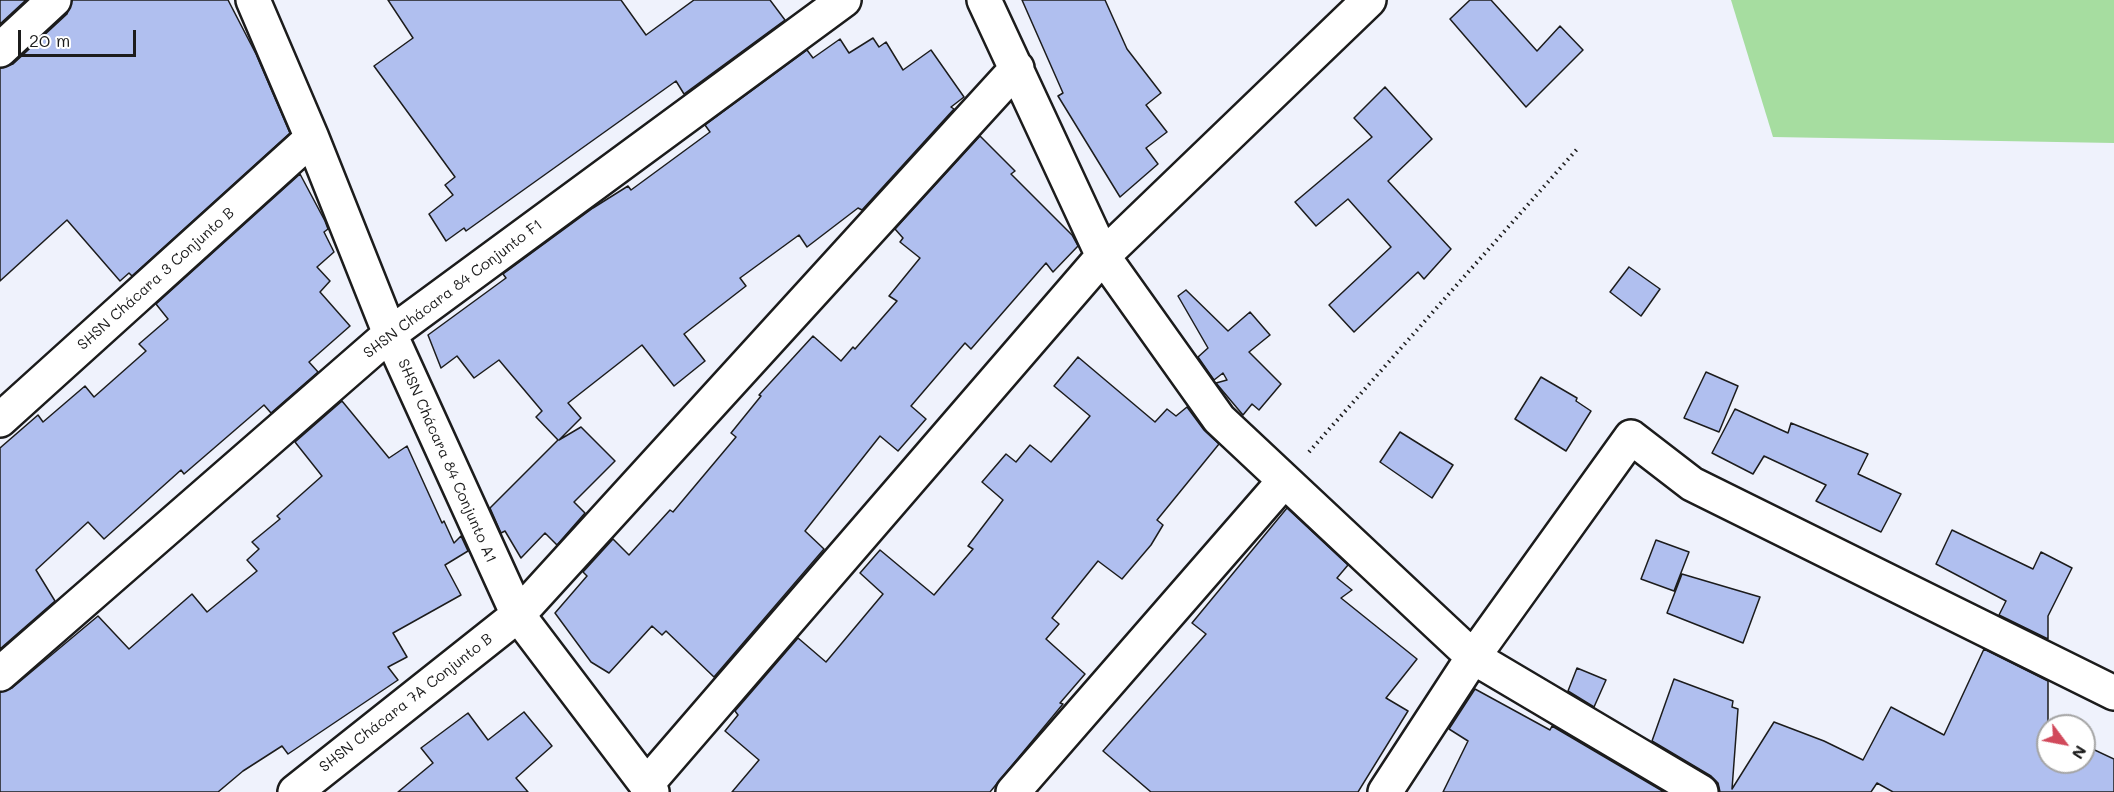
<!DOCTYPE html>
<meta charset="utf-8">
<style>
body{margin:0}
#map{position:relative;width:2114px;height:792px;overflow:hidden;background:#eff2fc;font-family:Mali,sans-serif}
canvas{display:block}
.north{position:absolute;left:2036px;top:714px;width:60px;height:60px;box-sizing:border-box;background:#fff;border:2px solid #a4a4a4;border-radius:50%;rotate:122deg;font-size:16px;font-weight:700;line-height:24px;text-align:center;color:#1c1c1c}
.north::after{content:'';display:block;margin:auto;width:21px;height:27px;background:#d1495b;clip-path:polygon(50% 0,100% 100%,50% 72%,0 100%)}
.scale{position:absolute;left:18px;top:30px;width:118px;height:27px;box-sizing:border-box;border:3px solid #1c1c1c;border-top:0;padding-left:8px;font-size:18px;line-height:21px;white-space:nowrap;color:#1c1c1c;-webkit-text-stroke:4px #fff;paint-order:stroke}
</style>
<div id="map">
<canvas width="2114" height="792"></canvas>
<div class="north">N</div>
<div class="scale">20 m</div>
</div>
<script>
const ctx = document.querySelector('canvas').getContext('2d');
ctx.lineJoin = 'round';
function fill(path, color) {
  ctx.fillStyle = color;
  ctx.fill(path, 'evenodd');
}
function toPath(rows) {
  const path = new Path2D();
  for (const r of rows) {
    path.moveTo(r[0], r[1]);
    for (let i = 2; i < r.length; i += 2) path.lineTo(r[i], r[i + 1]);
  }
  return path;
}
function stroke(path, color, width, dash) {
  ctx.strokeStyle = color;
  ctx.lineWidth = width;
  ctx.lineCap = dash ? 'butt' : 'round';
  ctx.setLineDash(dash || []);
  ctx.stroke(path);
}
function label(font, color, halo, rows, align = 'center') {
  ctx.font = font + ' Mali,sans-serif';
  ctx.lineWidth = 4.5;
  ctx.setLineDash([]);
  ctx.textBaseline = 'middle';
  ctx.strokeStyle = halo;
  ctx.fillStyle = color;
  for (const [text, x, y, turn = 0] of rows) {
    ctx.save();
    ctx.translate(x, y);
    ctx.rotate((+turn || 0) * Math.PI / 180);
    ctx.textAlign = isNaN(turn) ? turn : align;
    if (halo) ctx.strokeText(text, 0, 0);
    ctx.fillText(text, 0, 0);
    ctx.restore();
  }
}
fill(toPath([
 [1731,0,2114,0,2114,143,1773,137]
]), '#a6dda0');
const building = toPath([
 [0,0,26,0,0,24,0,0],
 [72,0,228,0,256,54,290,133,132,276,129,273,120,281,67,220,0,281,0,68,13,64,67,14,72,0],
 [388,0,621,0,646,35,694,0,770,0,785,20,684,94,676,81,466,231,464,228,446,241,429,214,453,195,445,185,455,177,374,66,413,38,388,0],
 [1022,0,1105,0,1127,49,1161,93,1146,105,1167,132,1146,148,1158,164,1120,197,1058,96,1063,93,1022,0],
 [1470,0,1491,0,1537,51,1560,26,1583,50,1526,107,1450,19,1470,0],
 [873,38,879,47,886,42,903,70,931,50,964,97,951,107,954,109,862,210,858,208,807,247,799,235,740,278,746,286,684,334,705,361,674,386,642,345,568,403,581,418,559,440,581,427,615,461,574,502,585,513,557,545,545,533,521,558,505,531,501,533,490,508,558,440,536,417,542,411,499,360,474,378,457,356,441,368,428,335,506,278,503,274,593,208,628,186,631,190,710,132,705,125,807,50,813,58,840,39,849,53,873,38],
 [1385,87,1432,139,1388,181,1451,249,1424,279,1418,272,1354,332,1329,305,1391,247,1348,199,1316,226,1295,202,1372,137,1354,118,1385,87],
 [980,136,1015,171,1011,174,1072,235,1078,246,1053,272,1046,263,971,349,965,343,911,406,926,419,898,451,880,436,805,531,824,549,714,677,666,631,662,635,652,626,609,673,591,662,555,613,587,576,583,572,613,539,629,555,670,510,673,512,736,437,731,433,761,396,759,395,813,336,841,361,853,347,855,349,897,301,889,296,920,258,900,242,903,238,895,229,980,136],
 [300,174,325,221,328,229,324,232,334,252,317,267,330,281,320,292,350,326,309,362,318,372,271,413,264,405,184,474,181,470,104,539,88,522,36,570,55,601,0,649,0,448,38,415,43,422,85,386,94,397,146,351,139,344,168,319,156,304,300,174],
 [1629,267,1660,289,1641,316,1610,292,1629,267],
 [1186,290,1228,331,1250,312,1270,335,1249,352,1281,384,1259,410,1252,404,1243,415,1216,383,1227,380,1223,373,1214,380,1198,357,1208,348,1178,296,1186,290],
 [1078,357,1155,422,1167,409,1176,416,1187,407,1204,430,1219,444,1157,520,1163,525,1151,545,1122,579,1098,561,1052,618,1059,624,1046,639,1085,674,1060,703,1063,704,990,792,732,792,759,760,725,731,738,715,735,711,798,638,826,662,883,594,860,573,880,550,934,595,973,549,968,546,1003,500,982,482,1006,454,1016,462,1030,445,1051,462,1090,416,1054,386,1078,357],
 [1706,372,1738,386,1719,432,1684,418,1706,372],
 [1541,377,1577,398,1576,401,1591,411,1566,451,1515,419,1541,377],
 [342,401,389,458,407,446,442,523,444,521,454,543,461,536,468,551,445,565,461,595,393,633,407,657,388,667,398,680,288,754,282,746,243,771,218,792,0,792,0,692,12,688,98,616,129,649,192,594,207,612,257,571,247,560,259,549,252,542,280,519,277,516,322,476,295,442,342,401],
 [1735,409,1788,433,1791,423,1868,454,1858,474,1901,494,1881,532,1816,501,1826,485,1764,456,1753,474,1712,453,1735,409],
 [1400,432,1453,465,1432,498,1380,462,1400,432],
 [1287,508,1348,565,1337,578,1352,590,1341,598,1417,659,1386,698,1408,711,1358,792,1151,792,1103,751,1206,634,1192,623,1287,508],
 [1952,530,2033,569,2041,552,2072,568,2048,616,2048,639,1999,615,2006,601,1936,564,1952,530],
 [1656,540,1689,552,1674,591,1641,579,1656,540],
 [1682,574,1760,597,1743,643,1667,613,1682,574],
 [1984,649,2048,681,2048,762,2084,762,2084,745,2114,759,2114,792,1893,792,1877,783,1871,792,1720,792,1718,783,1711,776,1652,741,1674,679,1733,701,1732,707,1738,709,1732,789,1774,722,1824,741,1863,760,1891,707,1944,735,1984,649],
 [1577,668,1606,680,1594,707,1568,691,1577,668],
 [1475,689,1550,730,1552,726,1664,792,1443,792,1468,741,1449,729,1475,689],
 [524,712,552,746,516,778,528,792,398,792,433,763,421,748,468,713,488,740,524,712]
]);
fill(building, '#b0bfef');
stroke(building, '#1c1c1c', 1.5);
const minor = toPath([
 [253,0,312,138,390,334,518,615,652,792],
 [984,0,1103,256,1219,419,1473,657,1701,792],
 [0,50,54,0],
 [0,420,312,138],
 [0,674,390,334,844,0],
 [646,785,1103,256,1369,0],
 [295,792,518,615,1017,68],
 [1013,792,1284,481],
 [1385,792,1473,657,1631,437,1692,484,2114,693]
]);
stroke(minor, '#1c1c1c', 38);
stroke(toPath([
 [1309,452,1579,147]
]), '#1c1c1c', 4, [1.5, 4.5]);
stroke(minor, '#fff', 33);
label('15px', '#1c1c1c', '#fff', [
 ["SHSN Chácara 3 Conjunto B",156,279,-42],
 ["SHSN Chácara 84 Conjunto F1",453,289,-37],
 ["SHSN Chácara 84 Conjunto A1",447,461,66],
 ["SHSN Chácara 7A Conjunto B",406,703,-38]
]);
</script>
